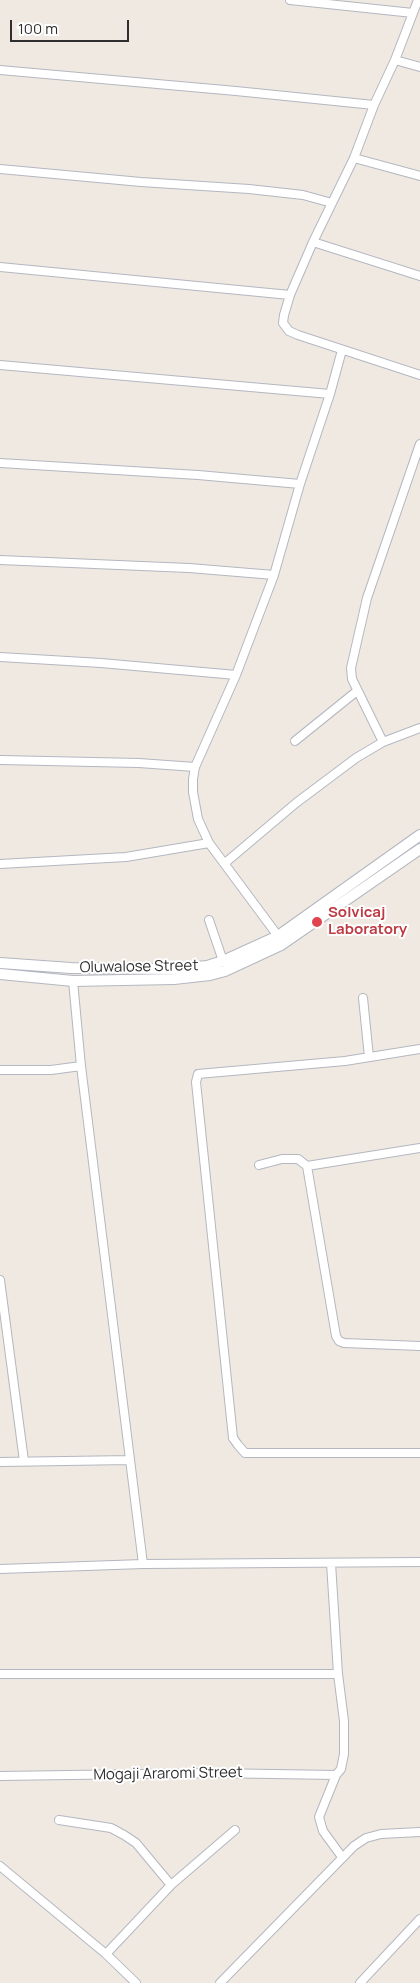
<!DOCTYPE html>
<style>
body{margin:0}
#map{position:relative;width:420px;height:1983px;overflow:hidden;background:#efe9e1;font-family:Manrope,sans-serif}
canvas{display:block}
.scale{position:absolute;left:10px;top:20px;width:119px;height:22px;box-sizing:border-box;border:2px solid #2e2e2e;border-top:0;padding-left:6px;font-size:15px;line-height:18px;white-space:nowrap;color:#2e2e2e;-webkit-text-stroke:4px #fff;paint-order:stroke}
</style>
<div id="map">
<canvas width="420" height="1983"></canvas>
<div class="scale">100 m</div>
</div>
<script>
const ctx = document.querySelector('canvas').getContext('2d');
ctx.lineJoin = 'round';
function toPath(rows) {
  const path = new Path2D();
  for (const r of rows) {
    path.moveTo(r[0], r[1]);
    for (let i = 2; i < r.length; i += 2) path.lineTo(r[i], r[i + 1]);
  }
  return path;
}
function stroke(path, color, width, dash) {
  ctx.strokeStyle = color;
  ctx.lineWidth = width;
  ctx.lineCap = dash ? 'butt' : 'round';
  ctx.setLineDash(dash || []);
  ctx.stroke(path);
}
function label(font, color, halo, rows, align = 'center') {
  ctx.font = font + ' Manrope,sans-serif';
  ctx.lineWidth = 4;
  ctx.setLineDash([]);
  ctx.textBaseline = 'middle';
  ctx.strokeStyle = halo;
  ctx.fillStyle = color;
  for (const [text, x, y, turn = 0] of rows) {
    ctx.save();
    ctx.translate(x, y);
    ctx.rotate((+turn || 0) * Math.PI / 180);
    ctx.textAlign = isNaN(turn) ? turn : align;
    if (halo) ctx.strokeText(text, 0, 0);
    ctx.fillText(text, 0, 0);
    ctx.restore();
  }
}
const street = toPath([
 [290,0,413,13],
 [418,0,395,60,374,105,354,158,313,242,290,295,284,315,283,323,289,331,298,335,420,375],
 [395,60,420,67],
 [0,70,236,91,374,105],
 [354,158,420,176],
 [0,169,141,182,249,189,303,195,332,203],
 [313,242,420,276],
 [0,267,290,295],
 [0,365,330,394],
 [0,463,198,475,300,484],
 [0,560,189,568,274,575],
 [0,657,101,663,236,675],
 [295,741,357,691],
 [383,742,352,679,351,668,367,598,420,444],
 [1,760,139,763,195,767],
 [225,863,296,803,356,758,383,742,420,728],
 [0,864,126,857,209,843],
 [209,920,223,961],
 [278,936,209,843,198,819,193,792,193,779,195,767,236,675,274,575,300,484,330,394,342,350],
 [73,981,81,1066,143,1564],
 [363,998,369,1057],
 [420,1049,345,1061,198,1074,196,1082,233,1438,238,1445,245,1453,420,1453],
 [0,1070,51,1070,81,1066],
 [259,1165,282,1159,298,1159,307,1166,420,1148],
 [307,1166,336,1336,339,1341,344,1343,420,1346],
 [0,1280,24,1461],
 [0,1462,130,1460],
 [331,1563,338,1674,344,1721,344,1754,341,1769,336,1775,319,1817,323,1831,342,1857],
 [0,1569,143,1564,420,1562],
 [0,1674,338,1674],
 [0,1776,210,1773,336,1775],
 [59,1820,111,1828,124,1835,136,1843,171,1885],
 [0,1866,106,1954,136,1983],
 [106,1954,171,1885,235,1830],
 [220,1983,354,1846,366,1838,381,1834,420,1832],
 [360,1983,420,1919]
]);
const secondary = toPath([
 [0,963,71,968,173,969,207,966,223,961,278,936,420,835],
 [0,974,73,981,174,979,210,975,225,971,281,945,420,849]
]);
stroke(street, '#b4b7c1', 10);
stroke(secondary, '#b4b7c1', 12);
stroke(street, '#fff', 8);
stroke(secondary, '#fff', 10);
for (const [x, y, r, color] of [
 [317,922,6,"#e0444e"]
]) {
  const dot = new Path2D();
  dot.arc(x, y, r, 0, 2 * Math.PI);
  ctx.fillStyle = color;
  ctx.fill(dot);
  stroke(dot, '#fff', 2);
}
label('bold 15px', '#be3a42', '#fff', [
 ["Solvicaj",328,913],
 ["Laboratory",328,930]
], 'left');
label('15px', '#2e2e2e', '#fff', [
 ["Oluwalose Street",139,967,-1],
 ["Mogaji Araromi Street",168,1774,-1]
]);
</script>
